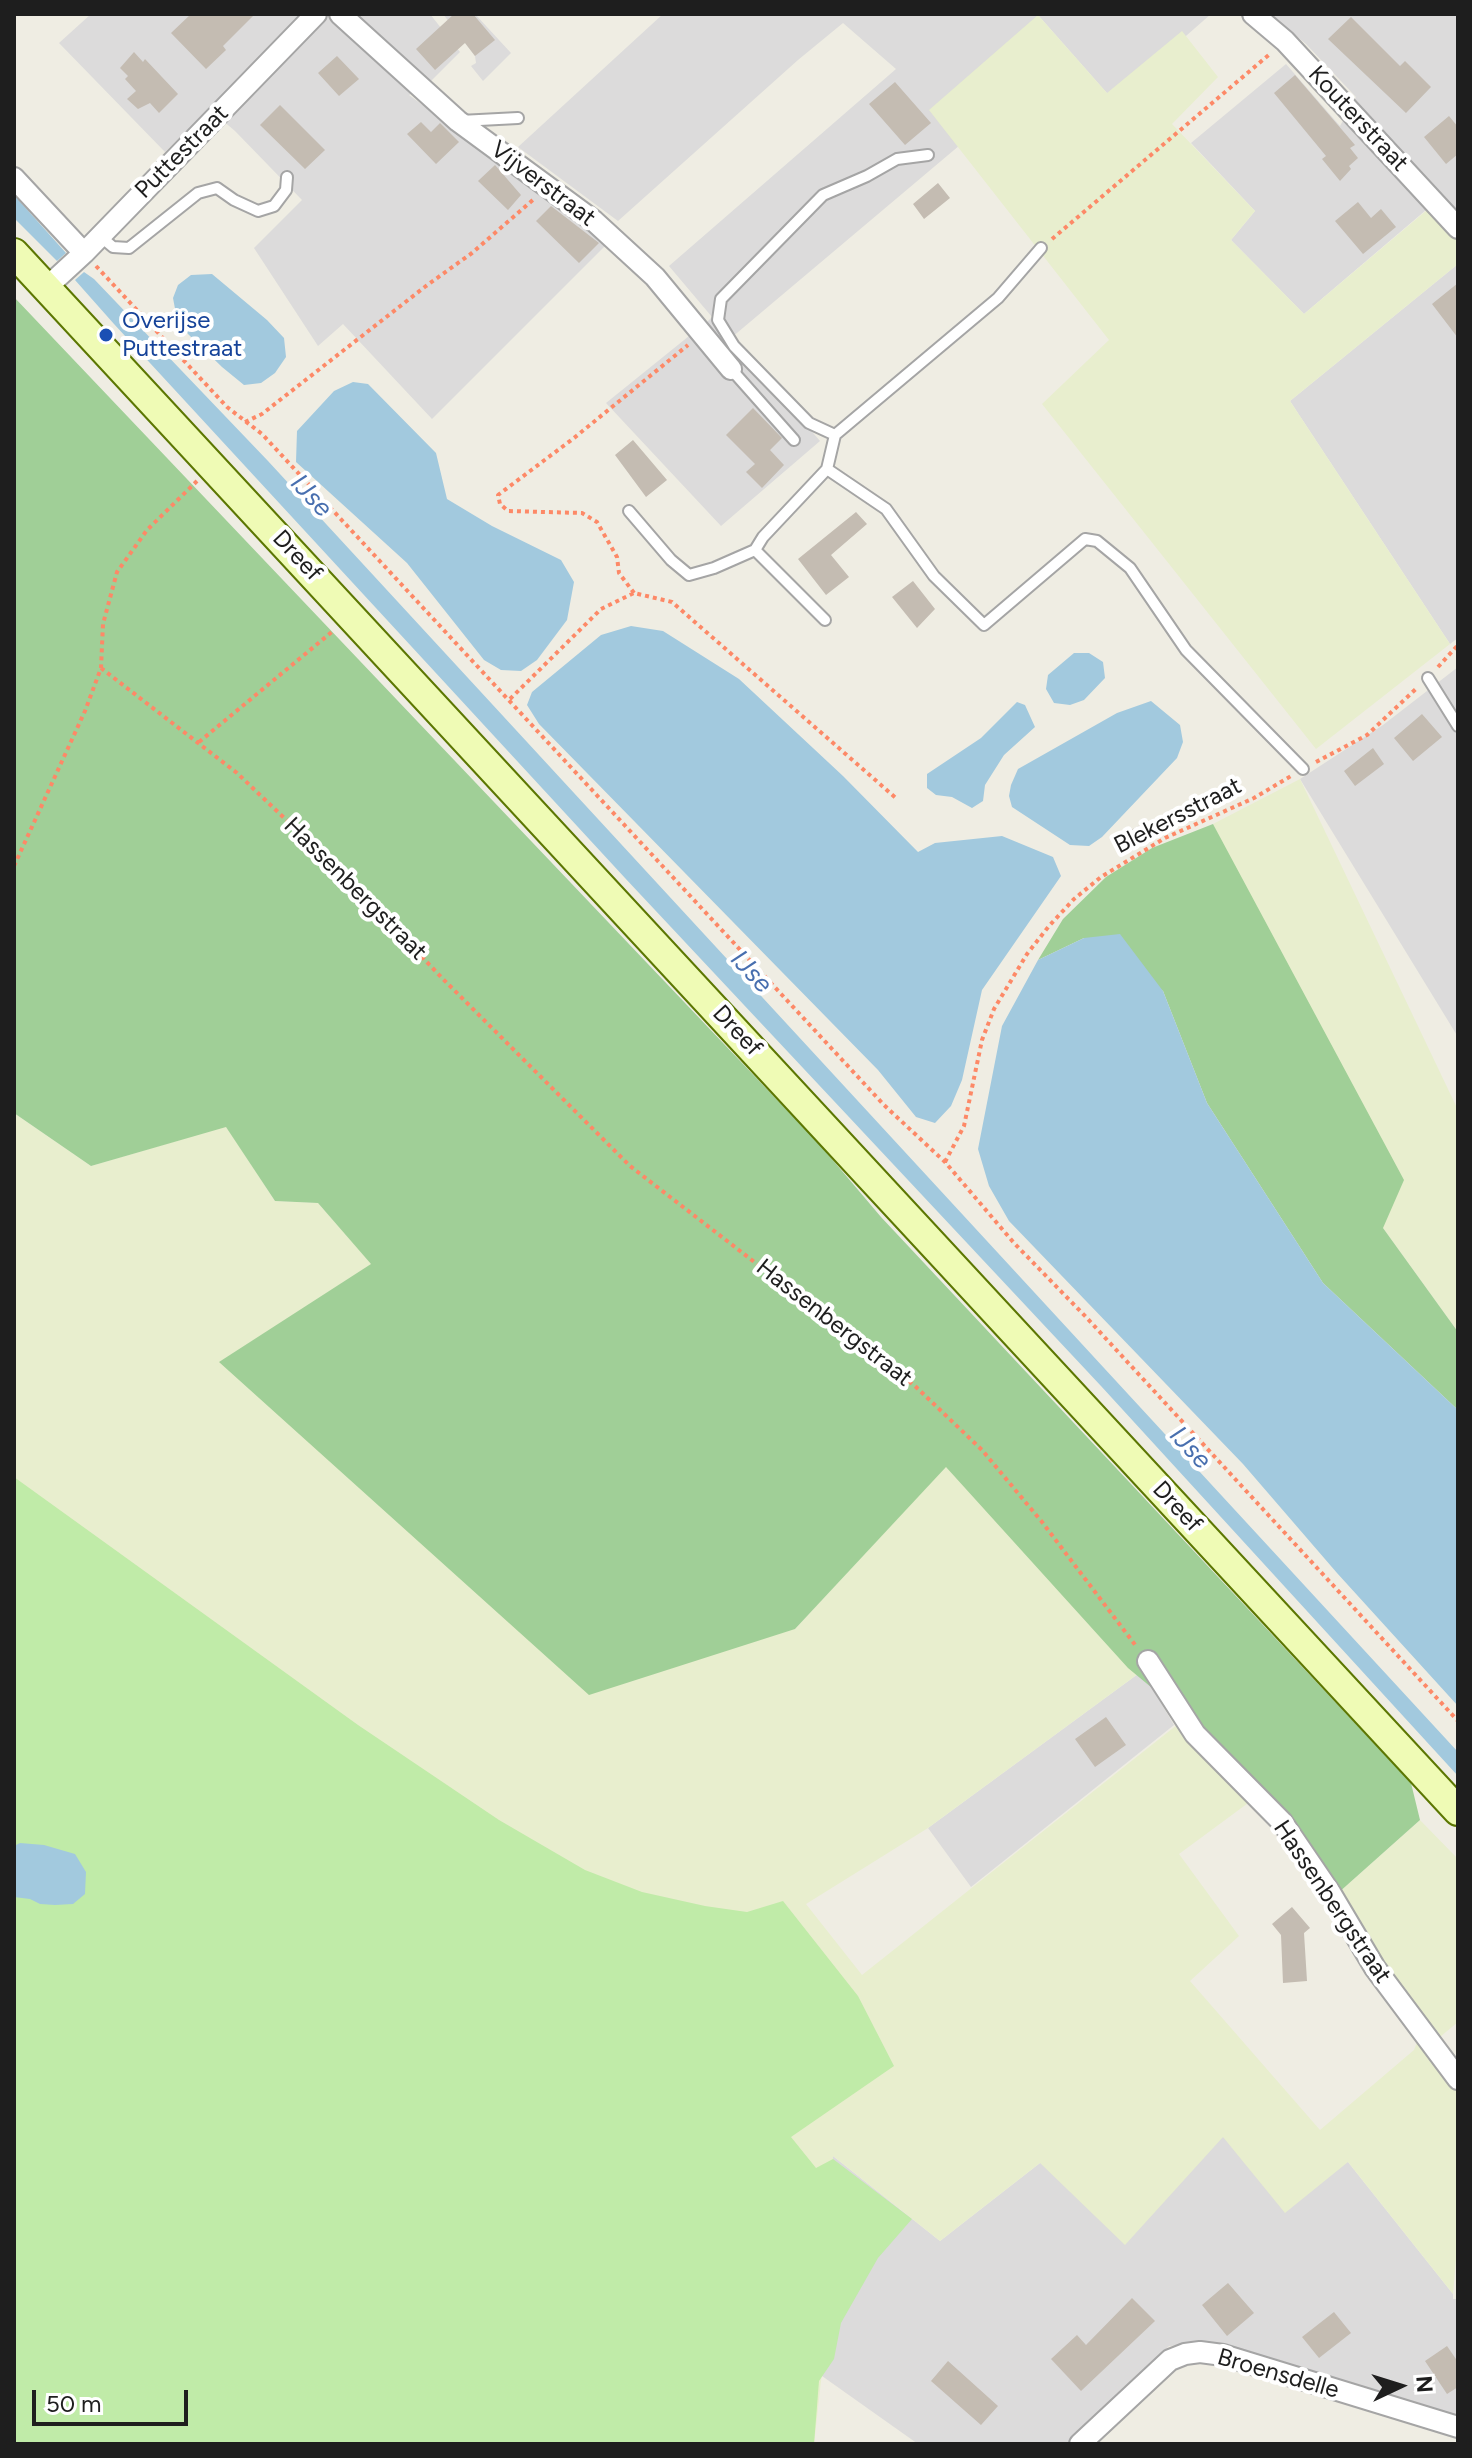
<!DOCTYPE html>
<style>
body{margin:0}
#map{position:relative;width:1472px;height:2458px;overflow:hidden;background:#efede3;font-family:Figtree,sans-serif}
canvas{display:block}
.frame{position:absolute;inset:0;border:16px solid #1e1e1e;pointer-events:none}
.north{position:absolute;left:1360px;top:2346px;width:80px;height:80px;-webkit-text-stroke:6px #fff;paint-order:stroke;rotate:86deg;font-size:22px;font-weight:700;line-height:32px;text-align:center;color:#1e1e1e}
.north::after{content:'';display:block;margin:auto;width:28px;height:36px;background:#1e1e1e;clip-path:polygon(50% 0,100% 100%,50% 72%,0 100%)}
.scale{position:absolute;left:32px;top:2390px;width:156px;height:36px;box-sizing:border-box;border:4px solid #1e1e1e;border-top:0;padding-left:10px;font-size:24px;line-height:28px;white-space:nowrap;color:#1e1e1e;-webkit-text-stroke:6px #fff;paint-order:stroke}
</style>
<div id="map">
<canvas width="1472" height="2458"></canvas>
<div class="frame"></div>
<div class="north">N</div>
<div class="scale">50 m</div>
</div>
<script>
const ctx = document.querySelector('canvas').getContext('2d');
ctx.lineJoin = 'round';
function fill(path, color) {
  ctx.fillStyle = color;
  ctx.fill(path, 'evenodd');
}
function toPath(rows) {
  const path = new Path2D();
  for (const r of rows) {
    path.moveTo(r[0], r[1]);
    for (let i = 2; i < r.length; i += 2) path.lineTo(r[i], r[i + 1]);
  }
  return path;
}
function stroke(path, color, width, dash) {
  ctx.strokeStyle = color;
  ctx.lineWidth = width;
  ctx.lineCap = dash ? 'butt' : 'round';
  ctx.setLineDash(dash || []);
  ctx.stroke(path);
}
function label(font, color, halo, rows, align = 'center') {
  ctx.font = font + ' Figtree,sans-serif';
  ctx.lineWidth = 8;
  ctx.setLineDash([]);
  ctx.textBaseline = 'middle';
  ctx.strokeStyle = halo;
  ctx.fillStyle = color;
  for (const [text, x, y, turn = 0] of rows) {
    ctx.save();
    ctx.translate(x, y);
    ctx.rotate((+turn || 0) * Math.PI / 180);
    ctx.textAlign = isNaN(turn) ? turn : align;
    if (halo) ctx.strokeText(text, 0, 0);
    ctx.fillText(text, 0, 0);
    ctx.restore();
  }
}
fill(toPath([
 [91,14,430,14,460,52,428,84,409,95,609,242,432,419,343,324,318,346,254,248,302,200,235,131,209,109,165,152,59,43],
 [443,14,475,14,511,53,483,81,471,66,476,63,475,56],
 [663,14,834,15,1211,14,1113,100,1038,15,960,145,731,338,820,441,721,526,606,403,694,332,710,328,706,323,712,317,669,266,896,69,843,23,798,60,618,221,518,147],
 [1270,14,1458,14,1458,242,1426,210,1304,314,1231,240,1255,211,1191,143,1286,64,1340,126,1356,97,1306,44],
 [1458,264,1458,638,1450,644,1290,401],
 [1458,667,1458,1037,1300,779,1383,725],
 [1142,1671,1174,1725,971,1887,928,1828],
 [1223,2137,1348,2162,1453,2294,1453,2299,1458,2299,1458,2415,1439,2416,1208,2344,1169,2346,1067,2444,918,2444,822,2376,829,2310,833,2156,940,2241,1040,2163]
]), '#dcdbdb');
fill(toPath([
 [1038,15,1107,93,1182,31,1218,77,1172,124,1255,211,1231,240,1304,314,1427,210,1458,242,1458,264,1290,401,1450,644,1316,749,1042,404,1109,340,929,110],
 [1300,779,1458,1110,1458,1332,1383,1228,1213,824],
 [14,1113,91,1166,226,1126,275,1201,318,1203,372,1264,220,1362,795,1629,946,1466,1142,1671,928,1828,806,1904,862,1975,1187,1717,1259,1795,1179,1854,1239,1936,1190,1981,1320,2130,1414,2050,1422,2030,1337,1894,1420,1820,1458,1859,1458,2022,1423,2051,1458,2092,1458,2236,1453,2294,1348,2162,1285,2213,1223,2137,1125,2245,1040,2163,940,2241,833,2156,829,2310,814,2444,14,2444]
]), '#e8eece');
fill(toPath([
 [14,1477,358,1725,499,1820,585,1870,642,1892,705,1906,747,1912,783,1901,858,1996,894,2066,791,2137,816,2168,833,2159,912,2219,878,2258,841,2323,834,2359,819,2381,814,2444,14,2444]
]), '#c0eba8');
fill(toPath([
 [14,297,820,1145,881,1217,1411,1783,1420,1820,1337,1894,1187,1717,1128,1668,946,1467,795,1629,589,1695,219,1362,371,1264,318,1203,275,1201,226,1127,91,1166,14,1113],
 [1213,824,1404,1180,1383,1228,1458,1332,1458,1410,1323,1283,1207,1103,1163,991,1084,938,1038,960,1063,919,1106,877,1152,848]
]), '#a0cf97');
fill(toPath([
 [14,195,66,253,57,261,14,218],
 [84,272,94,279,268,461,1458,1752,1458,1776,1101,1386,625,878,114,324,75,280],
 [212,274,267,320,284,338,286,357,275,373,261,383,244,385,222,367,188,334,176,314,173,298,178,285,191,275],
 [353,382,368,384,436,453,447,499,492,526,561,560,574,582,567,620,537,660,521,671,501,670,484,660,407,563,296,462,297,431,334,391],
 [631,626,663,631,739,679,843,776,918,852,935,843,1002,836,1053,857,1061,876,982,990,962,1080,951,1106,935,1123,916,1117,878,1070,539,724,527,705,532,692,601,635],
 [1074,653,1089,653,1103,662,1105,678,1084,700,1070,705,1054,703,1046,689,1048,675],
 [1151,701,1180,725,1183,742,1177,758,1102,837,1089,846,1070,845,1012,807,1009,796,1011,785,1018,769,1117,713],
 [1017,702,1025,705,1035,727,1004,755,985,785,983,801,972,808,952,797,936,795,927,788,927,774,981,738],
 [1120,934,1163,991,1207,1103,1323,1283,1458,1410,1458,1706,1337,1573,1243,1464,1009,1221,989,1186,978,1149,1002,1026,1038,960,1084,938],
 [20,1843,44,1845,75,1854,86,1872,85,1894,73,1904,55,1905,40,1904,30,1899,14,1897,14,1846]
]), '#a2c9de');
fill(toPath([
 [191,14,255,14,223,46,226,50,206,69,171,33],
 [454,14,473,14,495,40,475,56,465,43,435,70,416,49],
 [1351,17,1400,66,1405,61,1431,87,1406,113,1328,39],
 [134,52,143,62,145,59,178,94,159,113,150,103,138,109,127,99,136,91,125,79,128,76,120,68],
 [337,56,359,79,339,96,318,73],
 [1295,75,1355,145,1350,148,1358,158,1349,166,1351,169,1340,181,1322,159,1326,156,1274,93],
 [895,82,931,123,905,145,869,104],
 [280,105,325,150,305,169,260,125],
 [1449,116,1458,127,1458,154,1446,164,1424,137],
 [421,122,431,132,440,123,459,142,436,164,407,134],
 [495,165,521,195,508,210,478,181],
 [938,183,950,198,924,219,913,204],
 [1358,202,1371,218,1381,209,1396,227,1363,254,1335,221],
 [551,206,599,243,579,263,536,221],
 [1458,283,1458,338,1432,304],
 [753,408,782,438,770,450,784,465,762,488,746,472,755,464,726,435],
 [633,440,667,480,646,497,615,455],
 [856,512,867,524,831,555,849,577,826,595,798,559],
 [913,581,935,609,917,628,892,597],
 [1422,714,1442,737,1413,761,1394,738],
 [1373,748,1384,764,1355,786,1344,771],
 [1142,824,1150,839,1126,852,1118,837],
 [1106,1717,1126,1745,1095,1767,1075,1739],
 [1292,1907,1310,1928,1304,1933,1307,1981,1283,1983,1281,1935,1272,1924],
 [1228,2283,1254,2313,1227,2336,1202,2305],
 [1132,2298,1155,2321,1081,2391,1051,2359,1077,2335,1086,2345],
 [1334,2312,1351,2333,1319,2358,1302,2337],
 [1447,2346,1458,2362,1458,2387,1447,2394,1425,2361],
 [948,2361,998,2406,981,2425,931,2381]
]), '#c4bcb2');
const service = toPath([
 [460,121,518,118],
 [100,236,113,247,129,248,198,193,217,188,234,200,258,211,274,206,286,190,287,177],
 [731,369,794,440],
 [835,435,998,298,1041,248],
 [827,469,886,509,934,576,984,625,1085,539,1097,541,1130,568,1186,650,1303,769],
 [629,511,671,560,689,575,714,568,755,550,763,537,827,469,835,435,809,423,734,346,718,320,721,299,823,195,867,176,897,159,928,155],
 [755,550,825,620],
 [1428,678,1458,726]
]);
const minor = toPath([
 [340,14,458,121,594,221,655,277,731,369],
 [1253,14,1285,41,1458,228],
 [14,178,84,253],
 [46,288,84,253,316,14],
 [1148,1661,1195,1734,1282,1822,1331,1894,1375,1968,1458,2079],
 [1080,2444,1170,2360,1185,2354,1200,2352,1223,2355,1458,2427]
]);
const secondary = toPath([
 [14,253,1458,1811]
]);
stroke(service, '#a5a5a5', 14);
stroke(minor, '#a5a5a5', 24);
stroke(secondary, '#5c7702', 32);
stroke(toPath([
 [1052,239,1271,53],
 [96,266,227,407,262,434,884,1105,945,1162,1014,1243,1086,1317,1458,1721],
 [245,422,262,414,426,286,472,253,534,199],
 [634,593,619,573,617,557,597,522,582,513,508,511,500,504,498,495,574,438,688,345],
 [1438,667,1458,645],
 [101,668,237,773,345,876,443,979,630,1166,915,1386,982,1450,1042,1522,1136,1646],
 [510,699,601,609,634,593,672,602,897,799],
 [199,742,333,631],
 [1316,762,1367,735,1418,687],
 [14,866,85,711,101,668,103,624,117,572,147,530,197,481],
 [945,1162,964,1126,982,1040,994,1009,1027,954,1049,926,1074,899,1101,877,1165,838,1254,798,1291,776]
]), '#fd8967', 4, [4, 4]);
stroke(service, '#fff', 10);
stroke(minor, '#fff', 20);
stroke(secondary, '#effbb5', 28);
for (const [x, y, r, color] of [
 [106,335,8,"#1a4fb4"]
]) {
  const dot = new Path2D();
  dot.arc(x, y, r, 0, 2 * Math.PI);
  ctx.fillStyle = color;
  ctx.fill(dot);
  stroke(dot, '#fff', 3);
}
label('24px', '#1e1e1e', '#fff', [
 ["Kouterstraat",1358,119,47],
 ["Puttestraat",182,152,-45],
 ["Vijverstraat",543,184,37],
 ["Dreef",297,556,47],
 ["Blekersstraat",1178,816,-27],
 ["Hassenbergstraat",355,889,45],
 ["Dreef",737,1031,47],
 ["Hassenbergstraat",834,1323,38],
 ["Dreef",1177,1507,47],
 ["Hassenbergstraat",1332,1902,56],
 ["Broensdelle",1278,2374,16]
]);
label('24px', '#164399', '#fff', [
 ["Overijse",122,321],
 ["Puttestraat",122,349]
], 'left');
label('italic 26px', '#486faf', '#fff', [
 ["IJse",311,496,47],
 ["IJse",751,972,47],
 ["IJse",1190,1448,47]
]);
</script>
